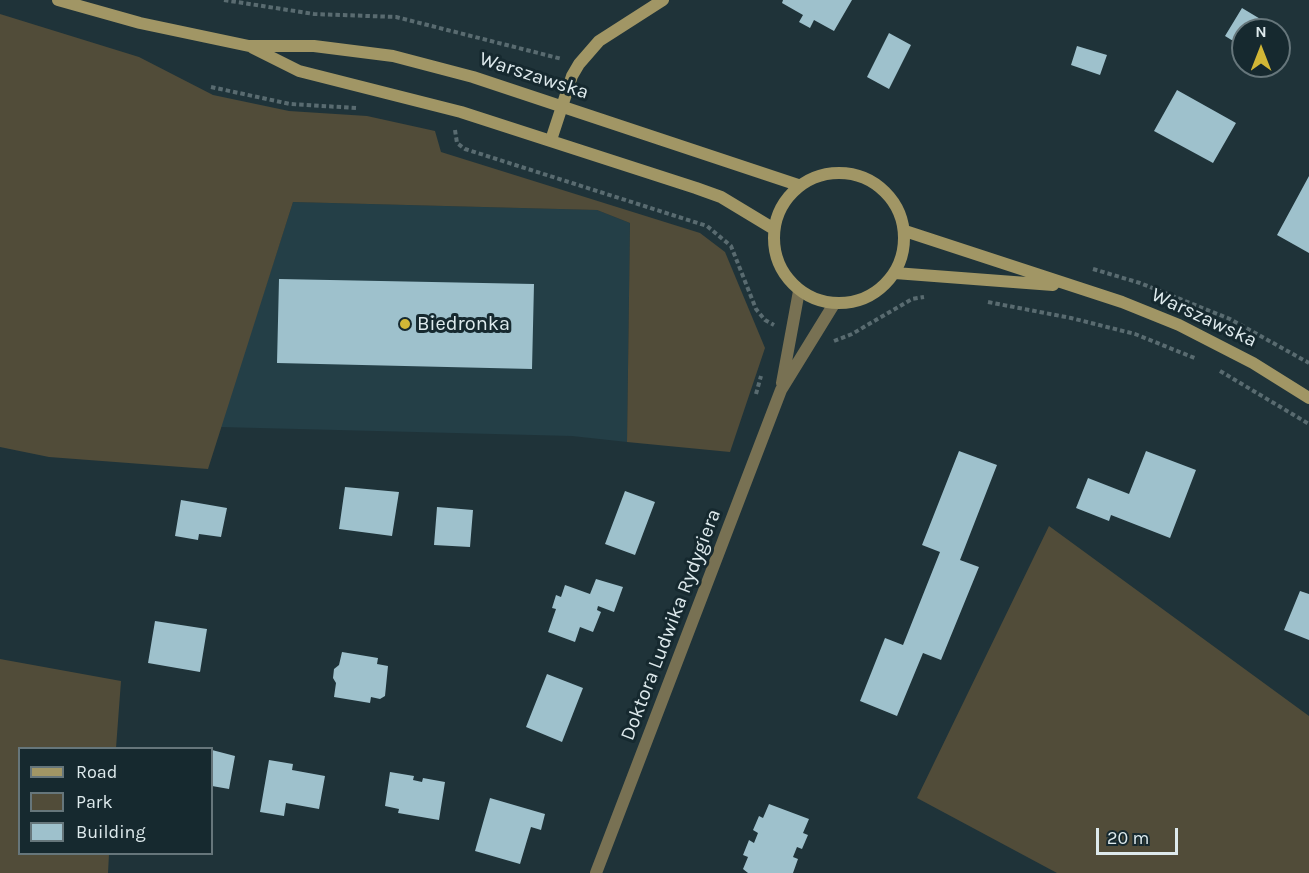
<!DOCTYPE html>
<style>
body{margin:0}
#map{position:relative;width:1309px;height:873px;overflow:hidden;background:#1f3339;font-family:Karla,sans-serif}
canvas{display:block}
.legend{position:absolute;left:18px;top:747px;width:195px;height:108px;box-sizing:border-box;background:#16292f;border:2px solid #66767b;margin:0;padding:8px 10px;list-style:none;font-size:18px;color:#deeaed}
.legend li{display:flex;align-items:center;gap:12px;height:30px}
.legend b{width:30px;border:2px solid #66767b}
.north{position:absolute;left:1231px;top:18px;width:60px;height:60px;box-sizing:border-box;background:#16292f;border:2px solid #66767b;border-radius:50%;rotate:0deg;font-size:16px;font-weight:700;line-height:24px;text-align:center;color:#deeaed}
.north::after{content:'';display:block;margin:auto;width:21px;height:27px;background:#d2b736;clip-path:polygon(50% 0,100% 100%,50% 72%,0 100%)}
.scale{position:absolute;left:1096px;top:828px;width:82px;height:27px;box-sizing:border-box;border:3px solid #deeaed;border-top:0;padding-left:8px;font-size:18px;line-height:21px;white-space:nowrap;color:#deeaed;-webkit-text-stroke:4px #16292f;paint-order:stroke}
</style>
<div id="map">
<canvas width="1309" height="873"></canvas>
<ul class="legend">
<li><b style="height:8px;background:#a19665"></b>Road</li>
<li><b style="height:16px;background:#514c39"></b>Park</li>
<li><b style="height:16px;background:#9ec1cc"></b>Building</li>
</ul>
<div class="north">N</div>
<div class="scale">20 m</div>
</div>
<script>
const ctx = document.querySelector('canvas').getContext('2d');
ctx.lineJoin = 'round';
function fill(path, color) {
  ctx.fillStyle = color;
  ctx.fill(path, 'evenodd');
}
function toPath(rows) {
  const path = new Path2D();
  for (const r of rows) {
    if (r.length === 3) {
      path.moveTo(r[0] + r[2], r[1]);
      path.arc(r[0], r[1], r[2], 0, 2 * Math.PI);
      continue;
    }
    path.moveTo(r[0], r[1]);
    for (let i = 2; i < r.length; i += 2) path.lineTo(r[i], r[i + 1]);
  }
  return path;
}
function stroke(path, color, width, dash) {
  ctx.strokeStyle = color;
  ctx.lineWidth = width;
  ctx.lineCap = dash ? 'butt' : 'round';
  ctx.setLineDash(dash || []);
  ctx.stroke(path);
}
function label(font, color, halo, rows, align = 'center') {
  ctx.font = font + ' Karla,sans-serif';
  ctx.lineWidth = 6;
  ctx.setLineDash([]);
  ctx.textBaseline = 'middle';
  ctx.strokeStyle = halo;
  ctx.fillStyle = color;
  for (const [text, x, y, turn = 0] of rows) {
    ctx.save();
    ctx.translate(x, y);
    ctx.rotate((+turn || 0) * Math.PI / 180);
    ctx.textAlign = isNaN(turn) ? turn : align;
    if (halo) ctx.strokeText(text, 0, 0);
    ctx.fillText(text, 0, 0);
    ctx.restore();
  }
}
fill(toPath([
 [293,202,597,210,630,223,627,442,572,436,220,427]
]), '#243f47');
fill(toPath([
 [0,14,139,57,213,95,289,111,367,116,435,131,441,152,700,233,725,252,765,348,730,452,627,442,630,223,597,210,293,202,208,469,49,457,0,447],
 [1049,526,1309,716,1309,873,1057,873,917,798],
 [0,659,121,681,116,748,20,748,20,854,109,854,108,873,0,873]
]), '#514c39');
fill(toPath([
 [783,0,852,0,834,31,814,20,810,28,799,22,803,15,782,3],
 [1242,8,1267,23,1263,30,1243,30,1243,47,1225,36],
 [889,33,911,45,889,89,867,77],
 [1077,46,1107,55,1100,75,1071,65],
 [1177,90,1236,123,1213,163,1154,131],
 [1309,176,1309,253,1277,235],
 [279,279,534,284,532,369,277,363],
 [959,451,997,465,960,560,979,567,941,660,923,653,897,716,860,701,885,638,903,645,940,552,922,545],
 [1146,451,1196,470,1170,538,1111,515,1109,521,1076,508,1088,478,1129,494],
 [345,487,399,492,392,536,339,529],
 [625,491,655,502,635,555,605,544],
 [181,500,227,508,221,537,199,534,198,540,175,536],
 [437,507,473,510,470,547,434,545],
 [596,579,623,587,614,612,598,606,597,610,601,612,593,632,580,627,575,642,548,632,556,609,552,608,556,595,561,597,565,585,590,594],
 [1300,591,1309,594,1309,640,1284,630],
 [155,621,207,629,200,672,148,663],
 [342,652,378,658,377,664,388,666,385,696,380,699,371,697,370,703,334,697,336,683,333,678,334,669,339,665],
 [547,674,583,688,562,742,526,727],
 [212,750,235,756,229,789,212,786],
 [269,760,293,764,292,770,325,776,319,809,286,803,284,816,260,812],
 [390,772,414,776,413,780,422,782,423,778,445,782,439,820,398,813,399,809,385,806],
 [490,798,545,814,541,830,531,827,520,864,475,851],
 [769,804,809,819,803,833,808,835,802,849,797,847,793,857,798,859,793,873,748,873,743,869,748,857,743,855,749,840,754,843,758,833,753,830,759,816,763,818]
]), '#9ec1cc');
stroke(toPath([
 [224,0,314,14,396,17,562,59],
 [211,87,290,104,356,108],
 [455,130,457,143,465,149,707,226,731,246,756,309,765,320,774,325],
 [1093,269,1140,283,1230,319,1309,363],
 [988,302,1071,318,1135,334,1197,359],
 [834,341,852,334,912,299,924,297],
 [1220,371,1309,424],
 [756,394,761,376]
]), '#596b70', 4, [4.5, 3]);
stroke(toPath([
 [782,383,799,291],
 [596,873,781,390,834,304]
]), '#787153', 12);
stroke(toPath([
 [58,0,140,23,249,46,314,46,393,56,473,77,798,185],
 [253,48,299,71,461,112,696,188,721,197,774,229],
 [551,140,572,76,579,64,599,41,663,0],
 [839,238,65],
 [905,231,1122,302,1179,325,1253,363,1309,398],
 [895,273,1053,285]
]), '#a19665', 12);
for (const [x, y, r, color] of [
 [405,324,6,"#d2b736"]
]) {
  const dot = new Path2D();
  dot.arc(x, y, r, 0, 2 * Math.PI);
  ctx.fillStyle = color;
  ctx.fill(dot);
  stroke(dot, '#16292f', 2);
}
label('20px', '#deeaed', '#16292f', [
 ["Warszawska",534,76,18],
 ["Warszawska",1204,318,25],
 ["Doktora Ludwika Rydygiera",671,625,-69]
]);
label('20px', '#deeaed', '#16292f', [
 ["Biedronka",417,324]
], 'left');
</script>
